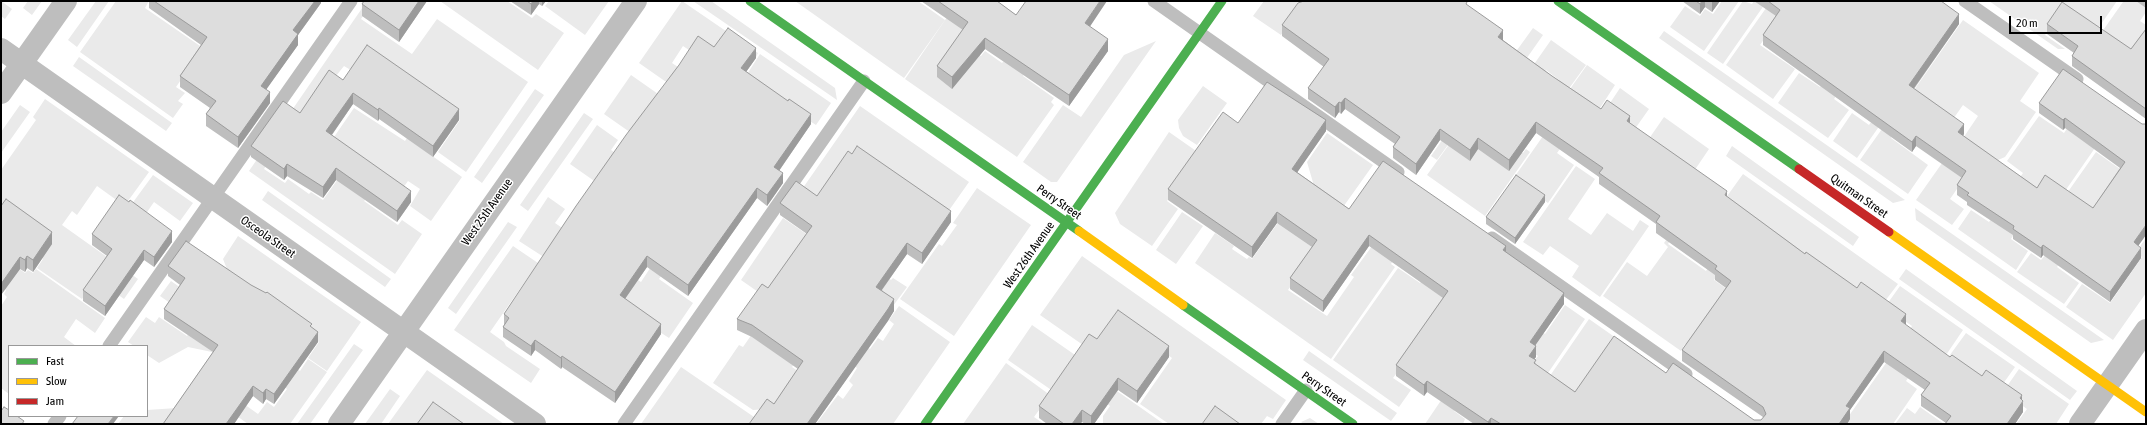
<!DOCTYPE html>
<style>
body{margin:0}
#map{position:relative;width:2147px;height:425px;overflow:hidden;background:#fff;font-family:"Asap Condensed",sans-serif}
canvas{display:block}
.frame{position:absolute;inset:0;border:2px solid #000;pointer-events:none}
.legend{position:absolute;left:8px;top:345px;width:140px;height:72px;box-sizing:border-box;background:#fff;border:1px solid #999;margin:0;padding:5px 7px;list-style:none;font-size:12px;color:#000}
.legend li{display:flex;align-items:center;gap:8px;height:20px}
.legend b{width:20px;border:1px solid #999}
.scale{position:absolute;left:2009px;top:16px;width:93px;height:18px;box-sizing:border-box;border:2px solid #000;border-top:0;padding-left:5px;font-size:12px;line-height:14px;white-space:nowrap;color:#000;-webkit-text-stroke:3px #fff;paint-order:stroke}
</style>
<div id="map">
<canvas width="2147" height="425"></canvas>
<div class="frame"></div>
<ul class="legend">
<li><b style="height:5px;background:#4caf50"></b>Fast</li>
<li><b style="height:5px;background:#ffc107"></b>Slow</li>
<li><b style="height:5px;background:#c62828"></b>Jam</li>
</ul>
<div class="scale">20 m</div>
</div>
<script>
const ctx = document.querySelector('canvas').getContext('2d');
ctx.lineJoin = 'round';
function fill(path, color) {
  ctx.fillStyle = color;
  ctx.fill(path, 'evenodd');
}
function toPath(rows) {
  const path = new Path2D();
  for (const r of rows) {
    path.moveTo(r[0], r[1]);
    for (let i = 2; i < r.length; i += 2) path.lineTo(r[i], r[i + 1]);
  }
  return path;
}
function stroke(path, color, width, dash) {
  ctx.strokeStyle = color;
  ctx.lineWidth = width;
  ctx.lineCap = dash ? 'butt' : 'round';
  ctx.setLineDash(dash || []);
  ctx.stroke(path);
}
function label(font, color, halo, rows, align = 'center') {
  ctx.font = font + ' "Asap Condensed",sans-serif';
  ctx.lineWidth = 3;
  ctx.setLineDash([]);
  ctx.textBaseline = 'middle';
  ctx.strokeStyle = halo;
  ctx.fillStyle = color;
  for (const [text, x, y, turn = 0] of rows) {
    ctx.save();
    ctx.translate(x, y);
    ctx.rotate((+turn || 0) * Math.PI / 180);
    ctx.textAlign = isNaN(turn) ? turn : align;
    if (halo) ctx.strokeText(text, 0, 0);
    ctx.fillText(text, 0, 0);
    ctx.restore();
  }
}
fill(toPath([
 [1,1,12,9,5,19,1,16],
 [28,1,42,1,32,15,23,8],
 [96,1,109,1,77,47,68,40],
 [116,1,149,1,145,8,203,48,176,87,185,93,178,101,183,104,173,118,80,52],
 [367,1,373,1,361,19,412,54,437,19,528,82,466,172,438,152,460,120,366,55,354,72,344,66,300,121,290,113],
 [440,1,507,1,532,18,536,14,564,33,538,70],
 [549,1,609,1,585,35,545,6],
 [682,1,758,53,756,57,727,37,713,56,692,52,683,46,672,63,681,69,729,126,639,63],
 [693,1,711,1,835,88,837,100],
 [795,1,918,1,945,20,904,78],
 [958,1,984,1,960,42,981,56,985,51,1002,63,1006,59,1089,18,1090,29,1046,44,1023,76,1054,98,1051,102,1054,105,1017,157,905,79],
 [1264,1,1313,1,1298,11,1281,35,1253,16],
 [1722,1,1739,1,1704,51,1670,27,1685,6,1700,16,1705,9,1713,14],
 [1743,1,1752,4,1754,1,1767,1,1723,64,1707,53],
 [1771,1,1791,1,1760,45,1795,69,1773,99,1726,65],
 [1881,1,1892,18,1834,99,1849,110,1828,138,1778,103,1799,73,1820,87],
 [1989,1,2117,1,2095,33,2062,10,2045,35,2065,49,2058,49],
 [2146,1,2146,12,2140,21,2146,25,2146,57,2099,36,2123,2],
 [1963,20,2039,73,2020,101,2036,112,2005,157,1991,163,1980,156,1950,199,1964,209,1952,225,1916,200,1952,149,1955,150,1978,116,1963,105,1951,122,1918,100,1891,138,1928,165,1908,194,1860,160,1906,95,1912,93],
 [1533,28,1543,35,1489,112,1504,140,1523,153,1526,149,1530,152,1485,216,1427,175],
 [1664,31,1905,200,1893,203,1659,38],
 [1551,40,1586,65,1565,94,1555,87,1559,80,1546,70,1541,77,1530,70],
 [1156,41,1057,182,1051,182,1023,162,1063,105,1081,117,1124,55],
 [760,54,831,103,816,125,744,79],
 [79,57,172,123,166,131,73,66],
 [1587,65,1615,85,1600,108,1593,103,1557,153,1574,165,1548,203,1513,179,1550,126,1565,96],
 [631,75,661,96,634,135,604,114],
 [1898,84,1901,95,1857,158,1833,141,1852,113,1869,125],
 [1203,86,1227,103,1197,145,1183,136,1179,128,1178,120],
 [1620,88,1649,109,1608,167,1606,109],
 [535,89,544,95,482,183,474,177],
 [45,99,149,172,128,201,125,199,122,204,97,186,77,215,72,211,62,225,138,279,124,299,96,279,82,299,37,268,43,259,1,213,1,170,36,120,33,117],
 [2085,102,2113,122,2063,194,2016,231,2011,239,2028,251,2016,270,1958,229,1971,210,1989,222,2023,173,2007,161,2039,116,2064,133],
 [20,105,30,112,1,153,1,132],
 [860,106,969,182,945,216,828,195,805,200,798,195],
 [354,108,405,141,407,138,462,177,431,221,410,206,420,189,408,181,400,192,334,137],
 [584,113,593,119,528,211,520,205],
 [1664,117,1709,149,1688,180,1646,143],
 [1463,124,1437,160,1431,156,1447,133],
 [597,125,618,140,611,150,618,155,600,185,570,164],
 [1169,132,1199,153,1167,201,1178,209,1152,246,1120,224,1115,213],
 [1327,133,1373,165,1336,217,1311,247,1316,251,1288,290,1327,316,1354,277,1351,275,1375,242,1396,256,1391,264,1395,267,1331,359,1195,263,1215,233,1234,246,1232,249,1247,259,1249,257,1252,259,1280,220,1317,196,1307,162],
 [1732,146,1859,237,1853,246,1726,156],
 [2096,152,2130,176,2108,195,2057,267,2079,283,2064,304,2017,272,2031,253,2041,260,2047,253,2065,196],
 [260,155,269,161,264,169,285,183,288,179,309,194,311,192,323,200,338,179,366,199,364,201,398,225,402,220,422,234,395,274,249,171],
 [1576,166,1595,179,1568,219,1591,235,1607,213,1633,231,1640,220,1649,226,1600,297,1572,277,1579,266,1550,246,1543,255,1523,242],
 [1743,174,1898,284,1882,305,1855,299,1725,199],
 [153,175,193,203,180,221,154,202,145,215,131,205],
 [977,188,1031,225,954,336,900,299,939,244,942,246,957,225,953,223],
 [268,191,391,279,385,287,262,200],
 [548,197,565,209,555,223,641,282,658,256,669,264,659,279,693,303,669,338,519,241],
 [1915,208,2104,340,2091,343,1916,220],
 [1182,212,1203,226,1176,264,1156,250],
 [783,218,818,242,865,262,891,280,893,278,907,287,893,306,784,310,741,280],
 [508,222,517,227,456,314,448,308],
 [1673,230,1676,232,1668,244,1706,271,1713,260,1723,267,1714,280,1752,307,1691,348,1685,344,1681,351,1603,296,1627,262,1647,276,1668,247,1664,243],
 [238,236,361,322,327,371,308,358,319,342,231,279,223,259],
 [2146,238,2146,293,2113,340,2066,307,2082,284,2110,303,2142,257,2136,252],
 [513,246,538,263,490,332,504,342,506,346,540,369,531,383,454,330],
 [1491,247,1393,378,1411,390,1399,407,1333,360,1398,268,1420,283,1425,276],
 [1,256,25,273,28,270,33,273,36,269,105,318,95,333,76,319,64,337,76,346,9,346,9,394,1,388,1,306,7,297,4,294,6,290,1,287],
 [1082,256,1286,400,1273,419,1267,416,1261,424,1169,424,1140,404,1172,358,1117,319,1100,344,1083,345,1040,315],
 [1906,269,2077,391,2070,400,1899,279],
 [171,281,198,300,229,338,212,352,188,347,159,363,147,355,147,346,134,346,128,342,146,317,155,323,159,317,187,336,197,322,160,296],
 [1900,286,1963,330,1944,358,1929,348,1906,381,1917,389,1893,424,1849,424,1846,420,1912,326,1885,307],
 [1565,305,1585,319,1513,424,1531,365,1538,356,1514,340,1509,309,1545,334],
 [899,306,950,342,893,424,816,424,838,395,843,399,853,385,849,381,857,368,839,355,853,337,870,349,878,338,883,341,894,324,889,320],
 [1589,319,1723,413,1532,402],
 [759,324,802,353,792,367,812,381,774,414,767,409,753,410,713,383,739,345,743,347],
 [1032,325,1078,357,1060,396,1008,360],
 [1966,333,2015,367,2000,388,1947,359],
 [354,344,363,350,310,424,297,424],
 [1309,351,1397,413,1391,421,1303,360],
 [308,359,327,372,290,424,248,424,223,406,203,375,258,414,267,402,274,407,287,389,280,383,292,365,300,371],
 [1006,363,1050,395,1034,417,1044,424,963,424],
 [681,367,757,419,760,424,641,424],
 [2019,369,2069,404,2056,424,2016,424,2027,409,2003,392],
 [427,370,504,424,388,424],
 [1107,384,1164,424,1103,424,1103,416,1110,406,1098,398],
 [390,389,400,396,381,424,365,424],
 [1442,399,1457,407,1454,411,1465,419,1463,424,1425,424],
 [1920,407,1944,424,1895,424,1907,408,1915,414],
 [177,408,166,424,118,424,124,416,147,416,147,410],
 [1310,418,1319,424,1304,424,1301,422]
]), '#eaeaea');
stroke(toPath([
 [1154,1,1398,172],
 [1965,1,2077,79],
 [1492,238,1686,374],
 [109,346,351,1],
 [54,424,60,416],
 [624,424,864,81],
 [1282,424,1306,390]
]), '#bebebe', 13);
stroke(toPath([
 [1,49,535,424],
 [1,93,66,1],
 [339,424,636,1],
 [2080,424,2146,330]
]), '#bebebe', 22);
stroke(toPath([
 [750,1,1079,231],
 [1558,1,1799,169],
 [1183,305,1353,424],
 [925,424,1222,1]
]), '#4caf50', 9);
stroke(toPath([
 [1079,231,1183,305],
 [1889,232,2146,412]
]), '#ffc107', 9);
stroke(toPath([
 [1799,169,1889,232]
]), '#c62828', 9);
fill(toPath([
 [149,1,321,1,321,3,298,35,298,45,266,89,270,103,238,148,206,126,206,114,210,108,180,87,180,76,201,45,149,8],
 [427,1,399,42,362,16,362,4],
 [510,1,546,1,542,6,539,4,531,15],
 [921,1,997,1,1016,15,1090,27,1108,51,1069,106,985,49,952,89,937,77,937,66,963,30],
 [1682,1,1720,1,1712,12,1705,7,1700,14],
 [1754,1,1941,1,1959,24,1914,89,1964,134,1963,136,2037,188,2093,208,2120,168,2065,128,2063,130,2039,113,2039,103,2142,124,2138,246,2141,258,2110,302,2043,255,2041,258,2013,239,2013,235,1967,205,1967,202,1957,195,1957,185,1962,178,1916,146,1912,152,1763,45,1763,35,1776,16],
 [2136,1,2146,1,2146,8],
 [1467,5,1503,40,1552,76,1601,109,1630,123,1727,197,1805,254,1950,357,2022,400,2023,412,2015,424,1945,424,1946,423,1921,406,1921,395,1925,390,1884,362,1850,410,1850,419,1847,424,1474,424,1427,392,1424,396,1396,376,1396,365,1443,298,1369,246,1323,312,1290,289,1290,278,1312,247,1277,223,1252,258,1168,200,1168,189,1238,123,1326,131,1297,172,1349,209,1506,252,1564,304,1535,345,1536,357,1534,359,1536,365,1575,392,1666,373,1754,420,1761,420,1763,418,1763,417,1682,361,1682,350,1726,288,1715,280,1715,275,1656,233,1656,224,1599,184,1599,177,1536,133,1509,171,1478,149,1470,161,1440,140,1416,175,1393,158,1393,147,1395,144,1345,109,1341,114,1339,112,1335,118,1308,99,1308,88,1324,67,1282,36,1282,25],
 [2047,24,2131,49,2146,29,2146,119,2072,66,2072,56,2074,53,2047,34],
 [714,47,756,58,746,72,811,124,779,171,783,183,767,206,757,198,688,296,647,267,625,299,661,334,615,403,562,367,561,369,535,350,531,356,503,337,503,327,504,325,504,314,679,65],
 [343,80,459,120,433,157,379,119,378,121,353,104,332,135,411,202,397,222,336,180,323,198,287,176,284,180,251,157,251,146,300,113],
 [817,196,951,222,922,264,907,254,882,290,894,311,815,424,749,424,774,404,798,369,752,337,737,330,737,319,768,288,807,234,780,215,780,203],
 [1545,202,1515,244,1486,224,1486,217],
 [1,206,52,244,33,272,27,268,25,272,20,269,1,295],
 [92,234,172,242,154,267,144,260,105,316,83,301,83,290,107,256,92,245],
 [168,266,312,328,318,342,274,404,266,399,263,404,253,396,234,424,163,424,213,352,164,319,164,309,180,285,168,276],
 [1097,339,1169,357,1137,403,1118,390,1094,424,1085,424,1082,422,1080,424,1047,424,1039,418,1039,406]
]), '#bebebe');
fill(toPath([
 [315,1,321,1,321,3,298,35,298,45,261,97,261,86,293,30],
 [419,1,427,1,399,42,399,30],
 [533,1,539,1,539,4,531,15,531,4],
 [542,1,546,1,542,6],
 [1100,1,1107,1,1085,34,1085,23],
 [1702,1,1705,1,1705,7,1700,14,1700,4],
 [1713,1,1720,1,1712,12,1712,2],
 [1959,14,1959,24,1909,95,1909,85],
 [1503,30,1503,41,1498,37],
 [985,38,985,49,952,89,952,77],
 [1108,39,1108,51,1069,106,1069,95],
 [756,48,756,58,741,79,741,68],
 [270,92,270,103,238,148,238,137],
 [353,93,353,104,326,143,326,131],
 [1345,98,1345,109,1341,114,1341,103],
 [1339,102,1339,112,1335,118,1335,107],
 [379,108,379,119,378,121,378,110],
 [459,109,459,120,433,157,433,146],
 [811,114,811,124,774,178,774,167],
 [1630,116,1630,127,1627,121],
 [2065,118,2065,128,2063,130,2063,120],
 [1326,120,1326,131,1292,180,1292,169],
 [1536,122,1536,133,1509,171,1509,160],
 [1964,124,1964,134,1958,142,1958,132],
 [1440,129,1440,140,1416,175,1416,164],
 [1916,136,1916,146,1912,152,1912,142],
 [1478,138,1478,149,1470,161,1470,150],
 [287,164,287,176,284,180,284,169],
 [336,168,336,180,323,198,323,187],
 [783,173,783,183,767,206,767,195],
 [757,188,757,198,688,296,688,285],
 [411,191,411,202,397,222,397,211],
 [1727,191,1727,202,1725,195],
 [1545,195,1545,202,1515,244,1515,238],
 [951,211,951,222,922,264,922,253],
 [1277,212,1277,223,1252,258,1252,247],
 [2146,225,2146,235,2134,252,2134,242],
 [172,231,172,242,154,267,154,257],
 [52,232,52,244,33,272,33,260],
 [1369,235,1369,246,1323,312,1323,301],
 [907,243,907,254,876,298,876,287],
 [2043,245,2043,255,2041,258,2041,248],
 [1506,246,1506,257,1503,250],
 [2141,248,2141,258,2110,302,2110,292],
 [144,250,144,260,105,316,105,306],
 [27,256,27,268,25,272,25,260],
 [647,256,647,267,620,306,620,295],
 [20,257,20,269,1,295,1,284],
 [1564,293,1564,304,1530,353,1530,342],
 [894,299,894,311,888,321,815,424,807,424],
 [1906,314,1906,325,1901,321],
 [661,324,661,334,615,403,615,392],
 [318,332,318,342,274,404,274,394],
 [535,340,535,350,531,356,531,346],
 [1169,346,1169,357,1137,403,1137,391],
 [1536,346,1536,357,1529,366,1529,356],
 [1884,351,1884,362,1850,410,1850,419,1847,424,1839,424,1846,406],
 [562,356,562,367,561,369,561,358],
 [1118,378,1118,390,1094,424,1091,424,1091,416],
 [1427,381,1427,392,1424,396,1424,385],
 [253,386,253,396,234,424,226,424],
 [266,389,266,399,263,404,263,393],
 [2022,395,2022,403,2023,401,2023,412,2015,424,2007,424],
 [1082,410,1082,422,1080,424,1072,424],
 [114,416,119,416,113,424,108,424],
 [1491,418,1491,424,1488,424,1488,422]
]), '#9b9b9b');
const building = toPath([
 [154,1,315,1,293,30,298,34,261,86,270,92,238,137,206,114,216,101,180,76,207,37,154,1],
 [364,1,419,1,399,30,362,4,364,1],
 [527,1,533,1,531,4,527,1],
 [938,1,997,1,1016,15,1026,1,1100,1,1085,23,1108,39,1069,95,985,38,952,77,937,66,968,22,938,1],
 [1304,1,1465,1,1467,2,1466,4,1503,30,1498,37,1552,76,1601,109,1607,100,1630,116,1627,121,1727,191,1725,195,1805,254,1806,252,1857,288,1861,282,1906,314,1901,321,1950,357,1952,355,1982,376,1986,370,2022,395,2020,398,2023,401,2007,424,1945,424,1951,416,1921,395,1930,383,1884,351,1846,406,1850,408,1839,424,1501,424,1491,418,1488,422,1427,381,1424,385,1396,365,1448,291,1369,235,1323,301,1290,278,1317,240,1277,212,1252,247,1168,189,1223,112,1238,123,1267,82,1326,120,1292,169,1349,209,1383,161,1506,246,1503,250,1564,293,1530,342,1536,346,1529,356,1536,360,1534,363,1575,392,1614,336,1666,373,1673,363,1754,420,1761,420,1766,414,1763,407,1682,350,1731,281,1715,269,1717,266,1656,222,1660,216,1599,173,1603,168,1536,122,1509,160,1478,138,1470,150,1440,129,1416,164,1393,147,1400,137,1345,98,1341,103,1339,102,1335,107,1308,88,1329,59,1282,25,1298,3,1304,1],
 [1696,1,1702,1,1700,4,1696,1],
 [1768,1,1941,1,1959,14,1909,85,1964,124,1958,132,2037,188,2045,175,2093,208,2125,162,2065,118,2063,120,2039,103,2063,69,2142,124,2146,124,2146,225,2134,242,2141,248,2110,292,2043,245,2041,248,2013,229,2014,226,1967,195,1969,193,1957,185,1966,171,1916,136,1912,142,1763,35,1780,10,1768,1],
 [2062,2,2131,49,2146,29,2146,109,2072,56,2078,46,2047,24,2062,2],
 [728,28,756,48,741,68,788,101,789,99,811,114,774,167,783,173,767,195,757,188,688,285,647,256,620,295,661,324,615,392,562,356,561,358,535,340,531,346,503,327,509,318,504,314,576,206,626,135,679,65,698,36,714,47,728,28],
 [367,45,459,109,433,146,379,108,378,110,353,93,326,131,411,191,397,211,336,168,323,187,287,164,284,169,251,146,283,101,300,113,329,70,343,80,367,45],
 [857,146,951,211,922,253,907,243,876,287,894,299,888,309,807,424,749,424,767,399,774,404,803,361,752,325,737,319,762,284,768,288,812,226,780,203,796,181,817,196,848,151,852,154,857,146],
 [1516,175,1545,195,1515,238,1486,217,1516,175],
 [119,195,129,202,130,200,172,231,154,257,144,250,105,306,83,290,112,249,92,234,119,195],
 [6,199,52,232,33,260,27,256,25,260,20,257,1,284,1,206,6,199],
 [186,241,251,285,266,293,267,292,312,324,310,326,318,332,274,394,266,389,263,393,253,386,226,424,163,424,218,345,164,309,185,278,168,266,186,241],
 [1118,310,1169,346,1137,391,1118,378,1091,416,1082,410,1072,424,1064,424,1039,406,1089,334,1097,339,1118,310],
 [433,402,464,424,417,424,433,402],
 [1215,406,1240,424,1202,424,1215,406],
 [4,407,9,410,9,416,17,416,24,421,22,424,1,424,1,411,4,407],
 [78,416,114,416,108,424,72,424,78,416]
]);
fill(building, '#ddd');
stroke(building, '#9b9b9b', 1);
label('12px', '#000', '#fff', [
 ["Quitman Street",1859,196,35],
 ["Perry Street",1059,202,35],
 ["West 25th Avenue",487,212,-55],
 ["Osceola Street",268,237,35],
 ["West 26th Avenue",1029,255,-55],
 ["Perry Street",1324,389,35]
]);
</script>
